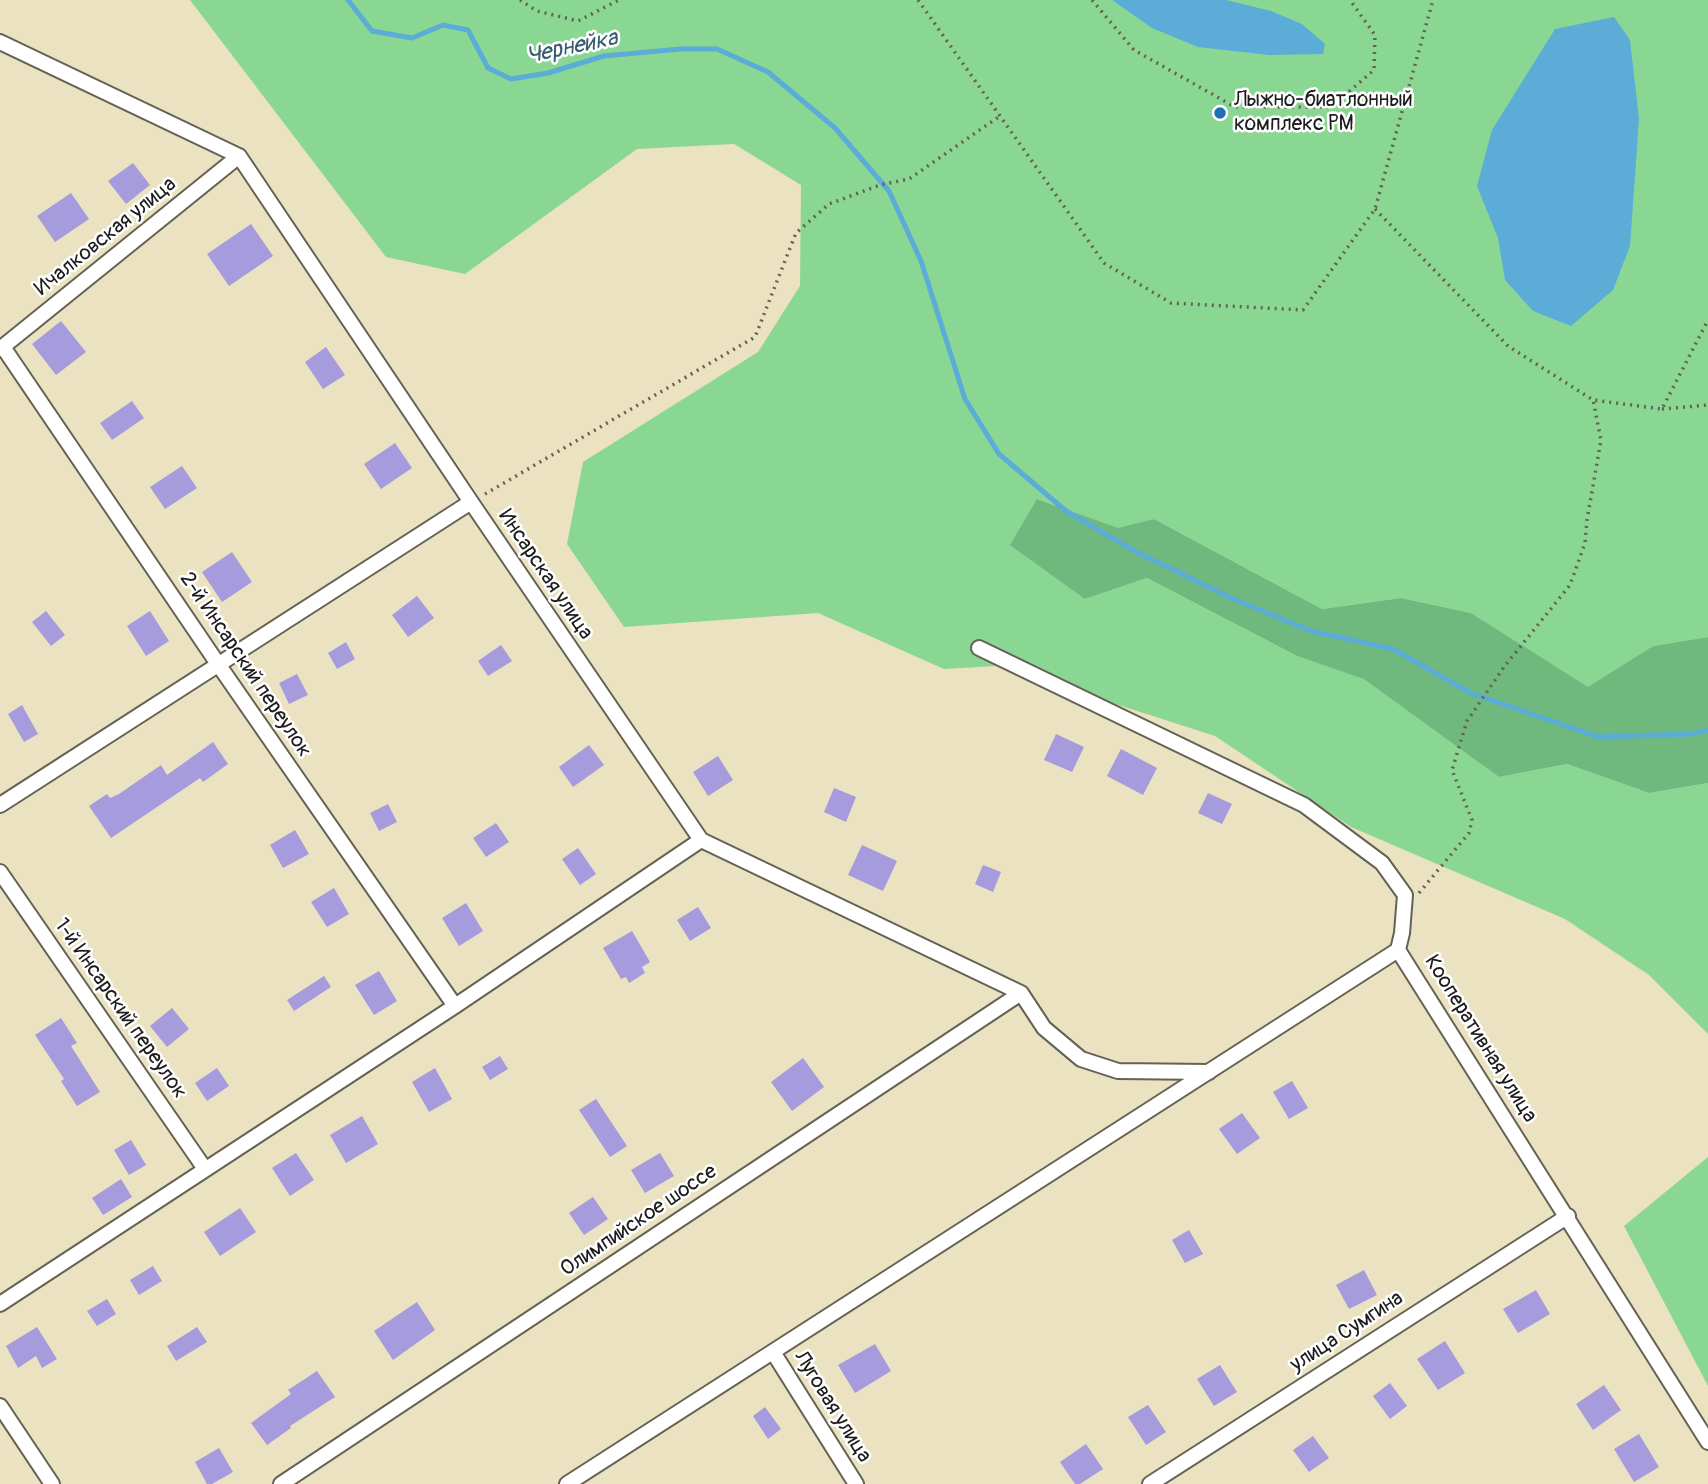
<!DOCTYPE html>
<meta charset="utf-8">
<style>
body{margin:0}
canvas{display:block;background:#eae2c0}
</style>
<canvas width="1708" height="1484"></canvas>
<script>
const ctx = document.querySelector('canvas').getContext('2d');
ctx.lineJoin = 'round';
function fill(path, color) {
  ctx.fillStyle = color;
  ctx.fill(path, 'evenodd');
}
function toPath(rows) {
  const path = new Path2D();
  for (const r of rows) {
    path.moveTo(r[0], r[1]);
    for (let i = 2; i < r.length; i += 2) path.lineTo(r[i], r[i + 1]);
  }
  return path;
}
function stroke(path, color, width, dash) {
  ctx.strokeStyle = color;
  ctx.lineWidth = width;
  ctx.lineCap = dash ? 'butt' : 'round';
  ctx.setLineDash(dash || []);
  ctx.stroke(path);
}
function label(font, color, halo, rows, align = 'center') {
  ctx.font = font + ' Pangolin,sans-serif';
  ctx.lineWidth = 5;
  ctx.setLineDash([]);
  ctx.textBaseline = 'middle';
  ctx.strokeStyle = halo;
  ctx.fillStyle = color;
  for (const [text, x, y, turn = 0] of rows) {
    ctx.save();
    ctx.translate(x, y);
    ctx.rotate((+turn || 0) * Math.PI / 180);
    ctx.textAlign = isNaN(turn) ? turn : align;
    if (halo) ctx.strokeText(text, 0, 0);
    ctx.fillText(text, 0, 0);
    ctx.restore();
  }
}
fill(toPath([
 [190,0,1708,0,1708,637,1653,646,1588,688,1471,613,1401,598,1322,609,1154,519,1118,529,1038,499,1085,599,1147,578,1297,656,1364,678,1499,777,1567,764,1649,793,1708,783,1708,1034,1649,975,1565,919,1351,827,1215,736,997,666,944,669,818,613,624,627,567,544,583,462,758,352,800,286,801,185,734,144,637,149,465,274,386,257],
 [1708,1157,1708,1386,1624,1226]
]), '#8ad794');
fill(toPath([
 [1037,499,1118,528,1154,519,1322,609,1401,598,1471,613,1588,687,1653,646,1708,637,1708,783,1649,793,1567,764,1499,777,1364,679,1297,656,1147,578,1085,599,1010,545]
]), '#6fb87e');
fill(toPath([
 [1112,0,1226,0,1271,11,1302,24,1325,44,1323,54,1269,55,1198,47,1152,28],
 [1614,17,1630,40,1639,119,1630,246,1613,290,1571,326,1533,311,1505,280,1498,238,1477,186,1492,130,1555,29]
]), '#5bacd6');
stroke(toPath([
 [348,0,372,31,412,38,443,25,468,30,488,68,511,79,548,73,604,56,680,49,717,49,768,72,835,128,889,191,921,261,965,399,999,454,1066,511,1131,549,1231,598,1311,631,1393,649,1471,693,1598,737,1690,734,1708,730]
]), '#5bacd6', 5);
fill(toPath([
 [133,163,150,185,126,204,108,181],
 [71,193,89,219,55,242,37,216],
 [251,224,273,256,229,286,207,254],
 [61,321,86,352,56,375,32,344],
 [326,347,345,375,323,389,305,362],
 [132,401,144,418,112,440,100,423],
 [395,443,412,468,381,489,364,464],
 [182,466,197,488,165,509,150,487],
 [232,552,252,582,222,602,202,572],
 [417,596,434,618,408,637,392,615],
 [46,611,65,635,51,646,32,622],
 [150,611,169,641,146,656,127,626],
 [346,642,355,659,337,669,328,653],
 [501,645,512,661,488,676,478,661],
 [297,674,308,695,289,704,279,683],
 [22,705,38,734,24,742,8,714],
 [1056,734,1084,747,1072,772,1044,760],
 [213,742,228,764,203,782,200,778,111,838,89,806,107,794,110,798,119,794,161,765,167,775],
 [589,745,604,765,573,787,559,767],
 [1121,749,1157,768,1143,795,1107,776],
 [718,756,733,780,708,796,693,772],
 [834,788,856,797,846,822,824,812],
 [1208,793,1232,804,1222,824,1198,813],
 [388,804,397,822,379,831,370,813],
 [496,823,509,842,486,857,473,838],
 [295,830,309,854,283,868,270,845],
 [862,845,897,861,883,891,848,875],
 [578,848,596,874,580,885,562,859],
 [983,865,1001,872,993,892,975,884],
 [334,888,349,914,327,927,311,902],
 [466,903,483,931,459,946,442,918],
 [698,907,711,928,690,941,677,920],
 [632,931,650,962,642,967,645,973,629,983,626,977,621,979,603,948],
 [379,971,397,1001,374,1015,355,985],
 [324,976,331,987,294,1011,287,1000],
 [172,1008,189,1029,167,1047,150,1026],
 [61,1018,77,1043,71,1046,100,1092,77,1106,61,1081,64,1079,35,1035],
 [500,1056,508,1069,490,1080,482,1067],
 [803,1058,824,1087,792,1111,771,1082],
 [217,1068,229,1086,207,1101,195,1083],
 [435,1068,452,1099,429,1112,412,1082],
 [1292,1081,1308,1108,1289,1119,1273,1092],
 [596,1099,627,1146,610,1157,579,1110],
 [1242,1113,1260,1138,1237,1154,1219,1129],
 [362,1116,378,1144,346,1163,330,1135],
 [131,1140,146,1165,129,1175,114,1150],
 [296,1153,314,1180,290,1196,272,1168],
 [660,1153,674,1176,645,1193,631,1170],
 [121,1179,132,1197,103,1215,92,1198],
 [593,1197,608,1219,584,1235,569,1213],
 [240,1208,256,1232,220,1256,204,1232],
 [1189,1230,1203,1254,1185,1263,1172,1240],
 [153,1266,162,1281,139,1295,130,1280],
 [1364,1270,1377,1295,1349,1309,1336,1285],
 [1536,1290,1550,1314,1518,1333,1503,1309],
 [107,1299,116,1314,97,1326,87,1311],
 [417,1302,435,1330,393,1360,374,1331],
 [37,1327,57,1359,42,1368,36,1356,18,1368,6,1346],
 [197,1327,207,1342,176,1361,167,1346],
 [1445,1341,1465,1373,1438,1390,1417,1359],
 [875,1344,891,1371,855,1393,838,1365],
 [1220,1365,1237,1392,1214,1406,1197,1379],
 [317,1371,335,1397,290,1426,291,1428,267,1445,251,1423,291,1394,288,1390],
 [1390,1383,1407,1406,1390,1419,1373,1396],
 [1604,1385,1621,1410,1593,1430,1576,1404],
 [1148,1405,1166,1432,1146,1445,1128,1417],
 [765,1407,781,1429,768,1439,753,1416],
 [1639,1434,1659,1467,1634,1482,1614,1449],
 [1313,1436,1329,1458,1309,1472,1293,1450],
 [1086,1444,1103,1469,1080,1484,1075,1484,1060,1462],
 [219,1448,233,1472,212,1484,207,1484,195,1462]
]), '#a69bdd');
const minor = toPath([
 [0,42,239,156,471,502],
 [3,347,218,664,455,1006],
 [0,349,239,156],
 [979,648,1304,805,1382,863,1405,895,1402,933,1398,950,1708,1442],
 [0,805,471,502,701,840,1021,993],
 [0,872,205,1169],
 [1021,993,1044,1028,1081,1059,1118,1071,1209,1072],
 [0,1304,455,1006,701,840],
 [773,1352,856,1484],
 [0,1406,52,1484],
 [281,1484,1021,993],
 [567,1484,1398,950],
 [1150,1484,1568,1216]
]);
stroke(minor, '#646155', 18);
stroke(toPath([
 [520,0,537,11,578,21,619,0],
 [918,0,1104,263,1171,303,1303,310,1375,209,1433,0],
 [1092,0,1134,50,1235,107,1331,107,1374,70,1375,35,1350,0],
 [1375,209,1508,346,1593,400,1662,409,1708,320],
 [1662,409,1708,405],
 [485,494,755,337,796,233,829,204,880,185,909,179,1000,116],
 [1419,893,1469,833,1472,820,1452,770,1467,721,1504,667,1570,585,1585,543,1587,520,1601,440,1593,400]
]), '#646155', 3.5, [2, 5]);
stroke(minor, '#fff', 14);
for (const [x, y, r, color] of [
 [1220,113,7,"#1f6fb2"]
]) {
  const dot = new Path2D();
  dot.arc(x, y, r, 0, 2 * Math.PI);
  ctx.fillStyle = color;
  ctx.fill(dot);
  stroke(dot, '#fff', 2.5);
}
label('21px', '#1c1c1c', '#fff', [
 ["Лыжно-биатлонный",1234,101],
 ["комплекс РМ",1234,125]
], 'left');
label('21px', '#1c1c1c', '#fff', [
 ["Ичалковская улица",106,237,-39],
 ["Инсарская улица",545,575,56],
 ["2-й Инсарский переулок",245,665,56],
 ["1-й Инсарский переулок",120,1009,55],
 ["Кооперативная улица",1480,1039,58],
 ["Олимпийское шоссе",639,1221,-34],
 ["улица Сумгина",1347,1332,-33],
 ["Луговая улица",832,1407,58]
]);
label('italic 23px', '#385d70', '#fff', [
 ["Чернейка",572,48,-12]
]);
</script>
